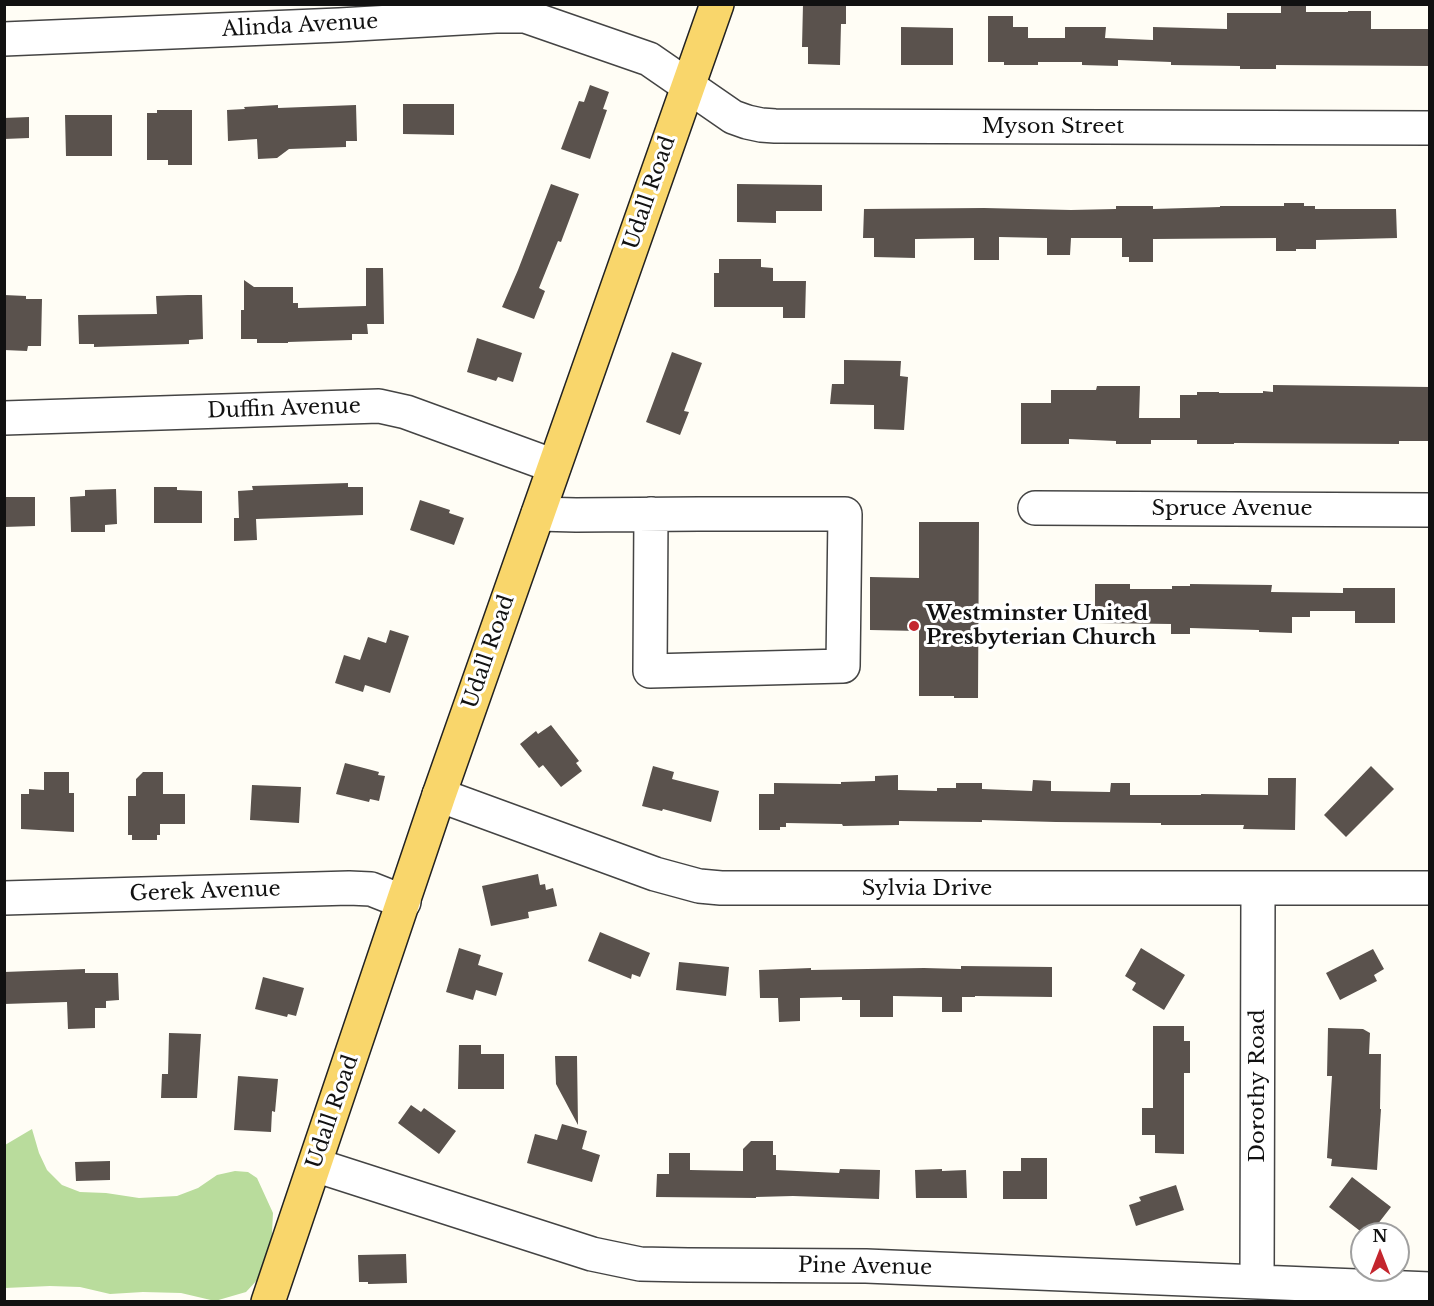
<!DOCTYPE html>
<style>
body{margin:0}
#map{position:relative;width:1434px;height:1306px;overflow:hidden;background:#fffdf5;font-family:"Libre Baskerville",serif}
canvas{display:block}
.frame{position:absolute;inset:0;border:6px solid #111;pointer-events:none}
.north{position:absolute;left:1350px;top:1222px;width:60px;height:60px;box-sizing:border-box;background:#fff;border:2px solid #a0a0a0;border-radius:50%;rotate:0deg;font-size:16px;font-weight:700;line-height:24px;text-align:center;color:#111}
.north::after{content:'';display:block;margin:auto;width:21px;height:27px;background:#c4262e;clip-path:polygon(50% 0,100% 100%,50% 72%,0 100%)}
</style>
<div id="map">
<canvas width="1434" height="1306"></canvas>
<div class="frame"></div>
<div class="north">N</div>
</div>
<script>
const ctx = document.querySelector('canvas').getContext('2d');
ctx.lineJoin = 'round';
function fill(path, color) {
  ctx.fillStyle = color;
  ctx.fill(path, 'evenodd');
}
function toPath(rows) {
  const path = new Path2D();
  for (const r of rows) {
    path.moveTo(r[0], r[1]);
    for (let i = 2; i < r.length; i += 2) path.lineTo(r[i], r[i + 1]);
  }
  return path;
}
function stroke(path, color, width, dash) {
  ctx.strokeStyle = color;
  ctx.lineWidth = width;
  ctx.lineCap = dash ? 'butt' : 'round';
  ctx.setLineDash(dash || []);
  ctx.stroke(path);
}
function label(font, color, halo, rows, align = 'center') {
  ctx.font = font + ' "Libre Baskerville",serif';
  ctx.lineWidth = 6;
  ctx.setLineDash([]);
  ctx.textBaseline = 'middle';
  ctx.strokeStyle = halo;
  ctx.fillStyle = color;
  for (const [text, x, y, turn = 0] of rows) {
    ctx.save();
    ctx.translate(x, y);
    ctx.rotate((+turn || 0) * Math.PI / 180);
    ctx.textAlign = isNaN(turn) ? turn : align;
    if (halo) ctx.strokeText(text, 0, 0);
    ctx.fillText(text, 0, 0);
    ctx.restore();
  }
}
fill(toPath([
 [32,1129,39,1153,47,1170,62,1185,80,1192,106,1193,139,1198,177,1196,198,1188,217,1175,235,1171,248,1172,257,1178,273,1213,271,1252,259,1278,246,1292,215,1301,181,1293,143,1292,110,1294,80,1287,50,1286,5,1288,5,1145]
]), '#b9dc9c');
fill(toPath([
 [803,4,846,4,846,24,841,24,840,65,808,64,808,47,802,47],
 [1281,4,1306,4,1306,12,1348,12,1348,11,1371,11,1371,29,1430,29,1430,66,1276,65,1276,69,1240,69,1240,66,1171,65,1171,62,1118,60,1118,66,1082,65,1082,62,1038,62,1038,65,1004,65,1004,62,988,62,988,16,1013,16,1013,27,1028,27,1028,38,1065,38,1065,27,1106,27,1105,38,1153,40,1153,27,1227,29,1227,13,1281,13],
 [901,27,953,28,953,65,901,65],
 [590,85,609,92,603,109,607,110,590,159,561,149,579,101,584,102],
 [403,104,454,104,454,135,403,134],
 [278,105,278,108,356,105,357,141,346,141,346,147,289,149,277,158,258,159,257,139,228,141,227,110,245,109,244,107],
 [157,110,192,110,192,165,168,165,168,160,147,160,147,113,157,113],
 [65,115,112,115,112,156,66,156],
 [29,117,29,138,4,139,4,118],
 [551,184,579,194,561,242,558,241,539,288,545,291,534,319,502,307,518,270],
 [737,184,822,185,822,211,776,211,776,223,737,222],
 [1284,203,1304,203,1304,206,1315,206,1315,209,1396,209,1397,238,1316,240,1316,249,1296,249,1296,251,1276,251,1276,238,1153,239,1153,262,1129,262,1129,257,1122,257,1122,238,1071,238,1070,255,1047,255,1047,238,999,237,999,260,974,260,974,238,915,239,915,258,874,257,874,238,863,238,864,209,984,208,1071,210,1116,209,1116,206,1153,206,1153,209,1220,207,1220,206,1284,206],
 [719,259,761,259,761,267,773,268,773,281,806,281,805,318,783,318,783,307,714,307,714,273,719,273],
 [366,268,383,268,384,324,367,324,368,334,352,334,352,340,288,342,288,343,257,343,257,339,241,339,241,310,244,310,244,280,254,287,293,287,293,303,298,303,298,308,366,306],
 [4,295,26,296,26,299,42,299,41,346,28,346,27,351,4,350],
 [188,295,202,295,203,339,189,340,189,344,94,347,94,344,79,344,78,315,157,314,156,296],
 [477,338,522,353,513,382,498,377,496,381,467,372],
 [672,352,702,363,684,411,689,412,680,435,646,422],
 [844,360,901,361,900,376,908,377,904,430,874,429,874,405,830,404,832,384,844,384],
 [1273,385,1430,387,1430,441,1399,441,1399,444,1234,443,1234,444,1197,444,1197,440,1151,440,1151,444,1116,444,1116,441,1069,439,1069,444,1021,444,1021,403,1051,403,1051,390,1096,390,1097,386,1140,386,1139,418,1180,418,1180,395,1197,395,1197,392,1219,392,1219,393,1263,393,1263,391,1273,392],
 [348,483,348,487,363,487,363,515,256,519,257,540,234,541,234,518,239,518,238,491,253,490,252,486],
 [154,487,177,487,177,490,202,491,202,523,154,523],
 [116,489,117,524,105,525,105,532,71,532,70,497,85,496,85,490],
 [4,497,35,497,35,526,4,527],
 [420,500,450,510,449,513,464,518,454,545,410,530],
 [919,522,979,522,978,698,954,698,954,696,919,696,919,631,870,630,870,577,919,578],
 [1095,584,1130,584,1130,589,1172,589,1172,586,1190,586,1190,584,1272,585,1271,592,1343,593,1343,588,1395,588,1395,623,1355,623,1355,611,1310,611,1310,617,1292,617,1292,633,1259,632,1259,630,1190,628,1190,634,1171,634,1171,624,1095,623],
 [390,630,409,636,390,693,365,685,363,692,335,683,344,655,360,660,368,637,386,643],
 [551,725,579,761,576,763,582,771,561,787,543,765,539,768,520,744,536,731,538,734],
 [345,763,379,772,378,775,385,776,379,801,370,799,369,802,336,794],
 [653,766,674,772,672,779,719,791,711,822,663,809,662,811,642,806],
 [1371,766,1394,789,1346,837,1324,815],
 [44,772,69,772,69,793,74,793,74,832,21,829,21,794,29,794,29,789,44,790],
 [143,772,163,772,163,794,185,794,185,824,160,824,160,835,157,835,157,840,132,840,132,835,128,835,128,796,136,796,136,779],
 [898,775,898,790,937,791,937,788,956,788,956,783,982,783,982,789,1032,791,1033,780,1051,781,1051,791,1110,792,1111,783,1130,783,1130,795,1201,795,1201,794,1268,795,1268,778,1296,778,1295,830,1243,829,1244,825,1161,825,1161,823,1056,822,982,820,982,822,899,821,899,825,843,826,842,824,786,823,786,827,780,827,780,830,759,830,759,794,774,794,774,783,841,784,841,782,875,781,875,776],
 [252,785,301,787,299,823,250,820],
 [538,874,540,885,545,884,546,890,553,888,557,906,528,912,529,918,491,926,482,886],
 [600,932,650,953,640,977,632,974,631,979,588,961],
 [459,948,481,955,478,965,503,973,496,996,476,990,473,1000,446,992],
 [1141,948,1185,975,1164,1010,1132,990,1136,983,1125,976],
 [1373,949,1384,969,1374,975,1377,981,1340,1000,1326,973],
 [679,962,729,967,726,996,676,990],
 [961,966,1052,967,1052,997,975,996,975,997,962,997,962,1012,942,1012,942,997,893,996,893,1017,860,1017,860,1000,842,1000,842,997,800,998,800,1021,779,1022,778,998,760,998,759,970,811,968,811,970,924,968,961,969],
 [85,969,85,973,118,973,119,1000,106,1001,106,1008,95,1008,95,1028,68,1029,67,1002,4,1004,4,972],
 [263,977,304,988,296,1016,288,1014,287,1017,255,1009],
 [1153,1026,1184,1026,1184,1041,1190,1041,1190,1073,1184,1073,1184,1154,1155,1153,1155,1135,1142,1135,1142,1108,1153,1108],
 [1328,1028,1363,1029,1370,1033,1369,1054,1381,1054,1380,1109,1381,1109,1377,1170,1331,1166,1332,1159,1327,1158,1332,1076,1327,1076],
 [169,1033,201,1034,197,1098,161,1098,162,1074,168,1074],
 [459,1045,481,1045,481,1054,504,1054,504,1089,458,1089],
 [555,1056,577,1056,578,1125,556,1084],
 [238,1076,278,1079,275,1112,272,1111,271,1132,234,1130],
 [411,1105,421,1112,424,1108,456,1131,439,1154,398,1123],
 [562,1124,587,1131,582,1149,600,1155,592,1182,527,1163,535,1134,557,1140],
 [751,1141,773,1141,773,1155,776,1155,776,1170,839,1173,840,1169,880,1170,879,1199,793,1196,756,1197,756,1198,656,1197,657,1174,669,1174,669,1153,690,1153,690,1170,743,1171,743,1149],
 [1021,1158,1047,1158,1047,1199,1003,1199,1003,1171,1021,1171],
 [110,1161,110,1180,76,1181,75,1162],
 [942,1169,942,1171,966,1170,967,1198,916,1198,915,1170],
 [1352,1177,1391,1207,1370,1234,1364,1234,1329,1207],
 [1176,1185,1184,1210,1136,1226,1129,1205,1141,1201,1139,1197],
 [406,1254,407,1283,368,1284,368,1282,359,1282,358,1255]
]), '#5a524d');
const minor = toPath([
 [4,39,339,25,496,16,525,16,649,59,733,117,747,122,761,125,775,126,1430,128],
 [4,418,379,406,406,412,554,466],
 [1035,508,1430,510],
 [538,514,576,515,699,514,845,514,843,666,650,671,651,514],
 [439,795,655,874,699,886,721,888,1430,888],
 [4,898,349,888,371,889,404,902],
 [315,1165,592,1254,640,1264,688,1265,866,1266,1430,1289],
 [1257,1282,1258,889]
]);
const major = toPath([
 [268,1302,439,795,717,4]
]);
stroke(minor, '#444', 36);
stroke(major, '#222', 36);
stroke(minor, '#fff', 33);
stroke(major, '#f9d66b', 33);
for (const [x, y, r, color] of [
 [914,626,6,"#c4262e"]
]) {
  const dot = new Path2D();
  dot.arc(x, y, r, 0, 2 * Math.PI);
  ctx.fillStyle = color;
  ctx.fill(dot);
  stroke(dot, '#fff', 2);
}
label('21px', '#111', '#fff', [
 ["Alinda Avenue",300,26,-3],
 ["Myson Street",1053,127],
 ["Udall Road",650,193,-71],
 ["Duffin Avenue",284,409,-2],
 ["Spruce Avenue",1232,509],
 ["Udall Road",489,652,-71],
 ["Sylvia Drive",927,889],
 ["Gerek Avenue",205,892,-2],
 ["Dorothy Road",1258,1086,-90],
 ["Udall Road",333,1112,-71],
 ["Pine Avenue",865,1267,1]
]);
label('bold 21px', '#111', '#fff', [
 ["Westminster United",926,614],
 ["Presbyterian Church",926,638]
], 'left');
</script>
